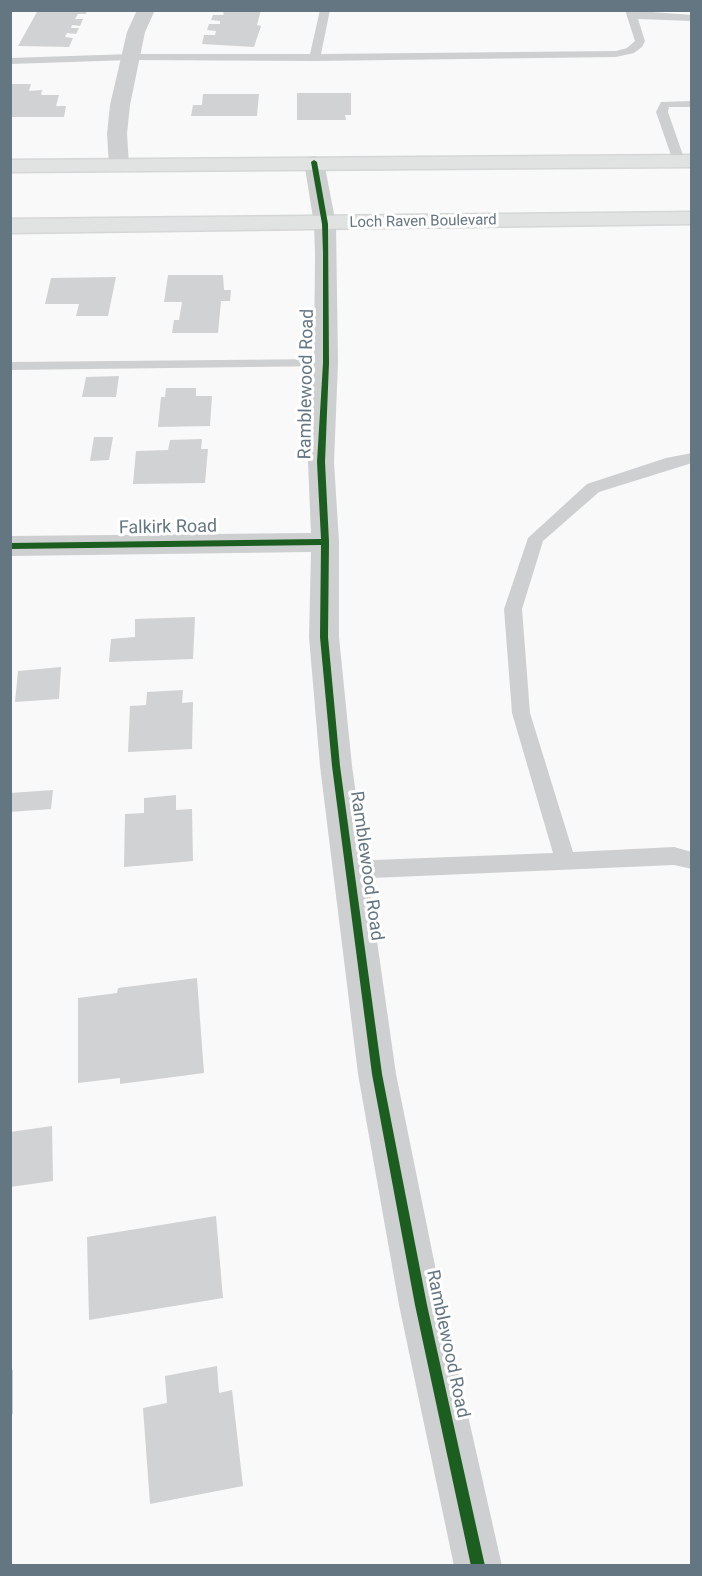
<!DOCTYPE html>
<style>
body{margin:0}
#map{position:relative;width:702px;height:1576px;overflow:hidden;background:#f9f9f9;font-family:Roboto,sans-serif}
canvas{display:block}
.frame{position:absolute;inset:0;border:12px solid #657683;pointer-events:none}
</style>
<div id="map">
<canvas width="702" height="1576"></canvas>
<div class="frame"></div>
</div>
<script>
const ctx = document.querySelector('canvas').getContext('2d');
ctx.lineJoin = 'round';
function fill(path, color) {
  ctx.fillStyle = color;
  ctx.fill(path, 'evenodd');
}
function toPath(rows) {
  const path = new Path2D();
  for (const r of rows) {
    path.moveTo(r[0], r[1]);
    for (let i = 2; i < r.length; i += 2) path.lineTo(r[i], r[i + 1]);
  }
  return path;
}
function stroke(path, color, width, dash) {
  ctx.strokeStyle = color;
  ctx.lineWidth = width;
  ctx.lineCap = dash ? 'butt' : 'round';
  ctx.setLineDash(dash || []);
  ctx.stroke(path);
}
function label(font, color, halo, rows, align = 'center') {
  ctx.font = font + ' Roboto,sans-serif';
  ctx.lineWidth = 6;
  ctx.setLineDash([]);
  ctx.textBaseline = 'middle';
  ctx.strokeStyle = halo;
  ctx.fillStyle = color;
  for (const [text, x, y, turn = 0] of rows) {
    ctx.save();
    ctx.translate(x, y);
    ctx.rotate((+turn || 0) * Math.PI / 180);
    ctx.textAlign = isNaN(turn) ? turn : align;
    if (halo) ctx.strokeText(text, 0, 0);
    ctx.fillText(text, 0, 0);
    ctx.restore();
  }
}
fill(toPath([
 [38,10,87,10,86,14,78,14,75,19,83,19,80,26,72,25,71,28,79,28,76,34,67,33,65,37,73,38,69,47,18,46],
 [219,10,261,10,257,25,261,26,254,47,202,44,204,35,215,35,216,31,207,30,209,24,220,24,220,21,211,20,213,15,223,15,224,13],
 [10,84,31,84,29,91,42,90,41,95,59,95,56,106,66,106,64,117,10,117],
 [297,93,351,93,351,115,345,115,346,120,297,120],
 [203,94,259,94,257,116,191,116,193,105,202,105],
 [168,275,223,275,224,290,231,290,230,301,221,301,218,333,172,333,174,320,179,320,182,302,164,302],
 [116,277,108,316,76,316,79,304,45,304,51,278],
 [119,376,116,397,82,397,86,377],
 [166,388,196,388,196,396,212,396,210,426,158,427,161,397,165,397],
 [94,437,113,437,109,460,90,461],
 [202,439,201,449,208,449,205,483,133,484,136,451,168,450,170,440],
 [195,617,193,659,109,662,111,639,135,637,135,619],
 [61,667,59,699,15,702,18,671],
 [183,690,182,703,193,702,192,749,128,752,130,706,146,705,147,692],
 [53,790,51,809,10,812,10,793],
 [176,795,176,810,192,809,193,861,124,867,125,814,144,813,144,798],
 [197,978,204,1073,120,1084,120,1078,78,1083,78,998,117,993,118,988],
 [52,1126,53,1181,10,1187,10,1132],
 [216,1216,223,1298,89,1320,87,1237],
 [217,1366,219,1393,232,1390,243,1486,150,1504,143,1408,167,1403,165,1376],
 [10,1370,13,1370,13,1414,10,1414]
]), '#d0d2d3');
const primary = toPath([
 [692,155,692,167,10,172,10,160,692,155],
 [692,212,692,224,10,233,10,219,692,212]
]);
stroke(primary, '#d5d6d7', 3);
fill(toPath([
 [320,10,330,10,321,54,616,51,627,48,635,41,625,10,692,15,692,21,638,19,645,41,642,47,634,53,616,57,315,61,131,60,10,64,10,58,131,54,310,54,320,10],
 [692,101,692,107,669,107,668,112,685,161,679,165,673,161,656,112,661,102,692,101],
 [326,359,331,360,333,363,331,366,10,370,10,362,326,359],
 [692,453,692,463,599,492,543,541,522,609,530,713,573,852,674,847,692,852,692,869,674,865,349,879,342,876,339,870,342,864,349,861,553,853,512,713,504,609,528,538,587,484,666,458,692,453]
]), '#cecfd0');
fill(toPath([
 [137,10,155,10,145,32,130,105,127,134,129,165,126,169,119,171,112,169,109,165,107,134,110,105,127,32,137,10],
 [314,156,321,158,324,162,336,224,338,363,334,462,339,542,339,637,352,766,396,1074,443,1305,502,1566,454,1566,399,1305,358,1074,320,766,309,637,311,552,10,556,10,536,311,533,308,462,314,363,315,253,314,224,304,162,307,158,314,156]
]), '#cecfd0');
fill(primary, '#e1e2e2');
fill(toPath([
 [314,160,317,162,328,224,329,363,325,462,329,542,328,637,340,766,382,1074,427,1305,485,1566,471,1566,415,1305,372,1074,332,766,320,637,321,545,10,549,10,543,321,539,317,462,323,363,323,253,322,224,311,162,314,160]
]), '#1b5e20');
label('15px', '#657683', '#fff', [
 ["Loch Raven Boulevard",423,222,-1]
]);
label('18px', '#657683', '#fff', [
 ["Ramblewood Road",307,384,-89],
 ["Falkirk Road",168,528,-1],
 ["Ramblewood Road",366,866,82],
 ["Ramblewood Road",447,1344,78]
]);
</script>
